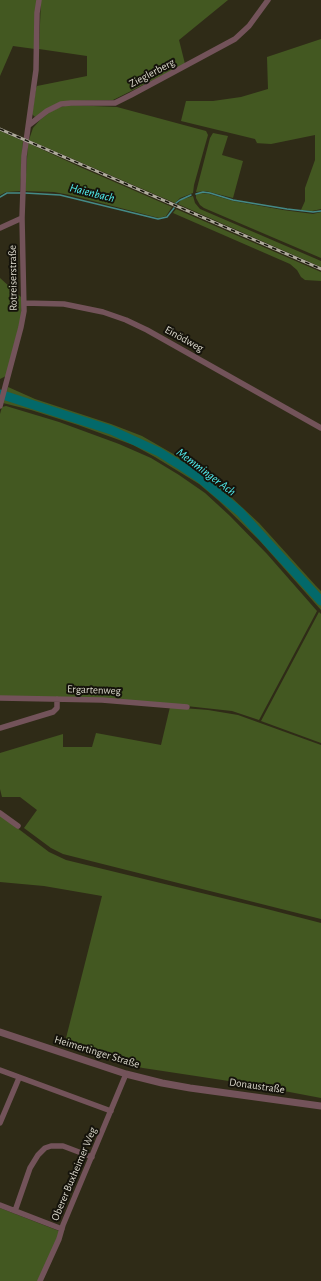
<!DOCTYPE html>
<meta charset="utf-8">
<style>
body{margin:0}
canvas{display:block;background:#2f2b17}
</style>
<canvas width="321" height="1281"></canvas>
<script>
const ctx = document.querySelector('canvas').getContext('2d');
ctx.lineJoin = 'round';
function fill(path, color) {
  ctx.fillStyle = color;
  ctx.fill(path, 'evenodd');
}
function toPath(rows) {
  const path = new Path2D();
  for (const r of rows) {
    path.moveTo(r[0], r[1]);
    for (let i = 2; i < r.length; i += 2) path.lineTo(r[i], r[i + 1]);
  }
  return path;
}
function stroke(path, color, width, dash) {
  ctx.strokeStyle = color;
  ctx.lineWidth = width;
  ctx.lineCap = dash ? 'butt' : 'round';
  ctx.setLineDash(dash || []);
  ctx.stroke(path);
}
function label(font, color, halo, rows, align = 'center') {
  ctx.font = font + ' "Alegreya Sans",sans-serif';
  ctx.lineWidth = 4;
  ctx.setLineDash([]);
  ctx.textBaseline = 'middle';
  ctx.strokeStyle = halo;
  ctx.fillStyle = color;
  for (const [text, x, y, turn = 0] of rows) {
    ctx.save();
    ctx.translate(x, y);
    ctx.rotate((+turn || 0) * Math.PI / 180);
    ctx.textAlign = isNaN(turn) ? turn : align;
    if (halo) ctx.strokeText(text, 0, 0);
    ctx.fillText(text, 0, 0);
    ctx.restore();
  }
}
fill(toPath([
 [0,0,37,0,35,49,13,46,0,76],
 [41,0,228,0,179,40,185,64,113,100,74,101,35,117,32,114,36,88,37,86,87,76,87,56,39,49],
 [321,39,321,209,312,211,301,210,305,201,305,188,315,160,315,135,271,144,255,143,257,143,255,139,181,121,186,101,213,101,241,97,268,89,267,57],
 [69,105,117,107,206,131,208,135,204,149,194,185,193,193,180,198,175,203,29,140,33,128,40,120,51,111,61,107],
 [0,131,23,141,20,191,6,192,0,195],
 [213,133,228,136,222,155,243,161,233,198,206,191,196,192,210,138],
 [28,143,80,167,172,207,166,216,159,218,70,195,54,192,25,191],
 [201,193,209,194,233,201,283,210,313,214,321,212,321,258,204,208,200,205,196,198,196,195],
 [193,196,195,203,200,209,321,261,321,267,178,204,181,200],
 [176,209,321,272,321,281,305,280,301,277,297,270,290,264,173,213],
 [0,278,21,297,22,301,21,318,6,376,0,379],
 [8,387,35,399,111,424,142,436,196,467,215,482,259,523,316,586,321,591,321,610,259,540,219,501,199,484,155,457,133,445,78,425,31,410,3,403],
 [6,406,59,422,119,444,151,458,179,475,205,493,230,516,267,554,317,611,259,720,232,711,168,704,0,697,0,414,2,407],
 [319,612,321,614,321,743,261,721],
 [170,707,208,710,238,715,321,745,321,919,63,854,51,848,24,828,37,810,20,797,2,797,0,789,0,753,63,734,63,747,92,747,96,733,161,745],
 [0,815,49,852,66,860,263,908,321,923,321,1098,242,1083,143,1068,104,1059,64,1046,102,896,44,886,0,882],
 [0,1208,59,1231,59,1234,38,1281,0,1281]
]), '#435821');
stroke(toPath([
 [25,193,60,195,158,219,167,217,174,208],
 [196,194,203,192,210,193,233,200,287,209,313,212,321,211],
 [0,197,7,193,21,193],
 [176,203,180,200,191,195]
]), '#448a87', 1.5);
stroke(toPath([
 [0,394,111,430,159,452,183,467,201,479,240,512,321,601]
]), '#03696a', 9);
stroke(toPath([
 [29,125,47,111,61,104,71,103,115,103,131,95,235,39,249,26,268,0],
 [0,228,22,218],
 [24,303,64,304,103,312,126,320,147,330,321,428],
 [0,406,21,327,24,311,22,218,23,190,24,156,36,70,37,13,39,0],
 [0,698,102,700,187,707],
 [0,728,53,712,57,708,57,699],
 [0,813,18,826],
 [0,1070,111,1111],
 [0,1123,19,1078],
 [0,1205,62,1229],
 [15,1211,30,1168,38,1155,45,1148,51,1146,63,1146,92,1157],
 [40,1281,59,1239,63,1225,126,1074]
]), '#73535a', 5.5);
stroke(toPath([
 [0,1032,126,1074,162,1083,190,1088,321,1106]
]), '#73535a', 7);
const rail = toPath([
 [0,129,321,269]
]);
stroke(rail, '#aeaa9c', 3);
stroke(rail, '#15130b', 1.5, [4.5]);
label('11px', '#dad7cb', '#15130b', [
 ["Zieglerberg",152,73,-28],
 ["Rotreiserstraße",13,278,-91],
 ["Einödweg",184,339,29],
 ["Ergartenweg",94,690,2],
 ["Heimertinger Straße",97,1052,17],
 ["Donaustraße",257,1086,8],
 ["Oberer Buxheimer Weg",74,1174,-67]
]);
label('italic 12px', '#51eff1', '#15130b', [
 ["Haienbach",92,193,14],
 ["Memminger Ach",206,472,37]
]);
</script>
